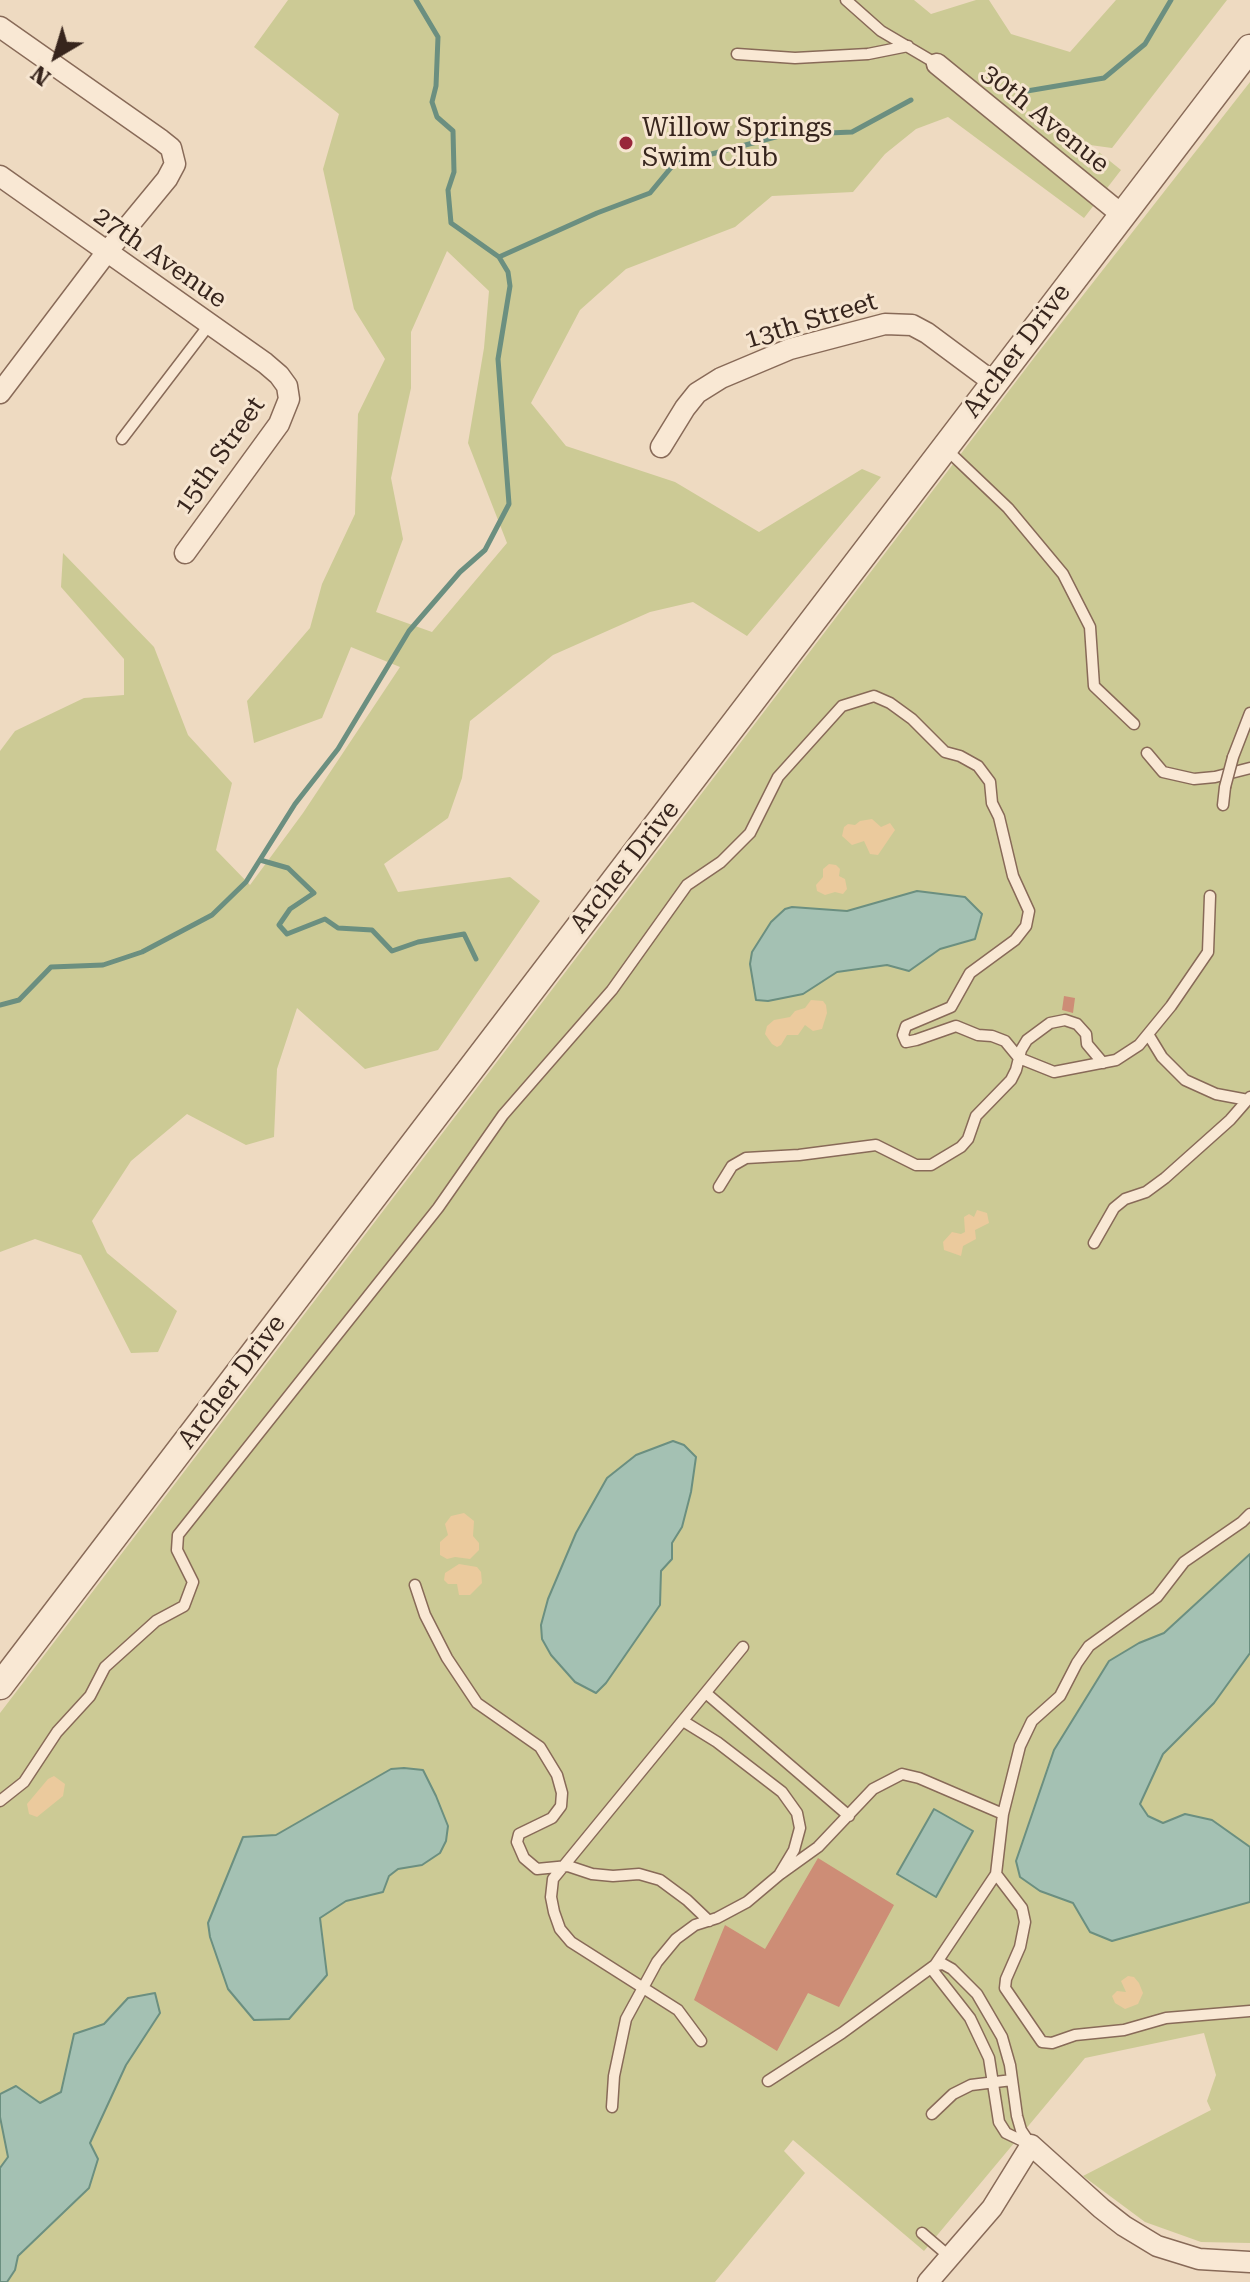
<!DOCTYPE html>
<style>
body{margin:0}
#map{position:relative;width:1250px;height:2282px;overflow:hidden;background:#eedac1;font-family:"Roboto Serif",serif}
canvas{display:block}
.north{position:absolute;left:16px;top:16px;width:80px;height:80px;-webkit-text-stroke:6px #f6e5d0;paint-order:stroke;rotate:218deg;font-size:22px;font-weight:700;line-height:32px;text-align:center;color:#37251d}
.north::after{content:'';display:block;margin:auto;width:28px;height:36px;background:#37251d;clip-path:polygon(50% 0,100% 100%,50% 72%,0 100%)}
</style>
<div id="map">
<canvas width="1250" height="2282"></canvas>
<div class="north">N</div>
</div>
<script>
const ctx = document.querySelector('canvas').getContext('2d');
ctx.lineJoin = 'round';
function fill(path, color) {
  ctx.fillStyle = color;
  ctx.fill(path, 'evenodd');
}
function toPath(rows) {
  const path = new Path2D();
  for (const r of rows) {
    path.moveTo(r[0], r[1]);
    for (let i = 2; i < r.length; i += 2) path.lineTo(r[i], r[i + 1]);
  }
  return path;
}
function stroke(path, color, width, dash) {
  ctx.strokeStyle = color;
  ctx.lineWidth = width;
  ctx.lineCap = dash ? 'butt' : 'round';
  ctx.setLineDash(dash || []);
  ctx.stroke(path);
}
function label(font, color, halo, rows, align = 'center') {
  ctx.font = font + ' "Roboto Serif",serif';
  ctx.lineWidth = 6;
  ctx.setLineDash([]);
  ctx.textBaseline = 'middle';
  ctx.strokeStyle = halo;
  ctx.fillStyle = color;
  for (const [text, x, y, turn = 0] of rows) {
    ctx.save();
    ctx.translate(x, y);
    ctx.rotate((+turn || 0) * Math.PI / 180);
    ctx.textAlign = isNaN(turn) ? turn : align;
    if (halo) ctx.strokeText(text, 0, 0);
    ctx.fillText(text, 0, 0);
    ctx.restore();
  }
}
fill(toPath([
 [288,0,914,0,931,14,976,0,989,0,1011,34,1070,52,1116,0,1227,0,1112,148,1090,145,1121,170,1084,218,948,117,916,129,885,154,853,192,772,196,735,227,626,269,580,310,531,403,566,446,675,482,759,532,862,469,881,477,747,636,693,602,650,612,553,655,470,721,462,778,448,818,384,864,398,892,510,877,540,901,438,1050,365,1069,297,1008,277,1069,274,1137,246,1145,187,1114,131,1161,92,1221,107,1253,177,1311,158,1352,131,1353,81,1255,35,1239,0,1252,0,751,15,731,84,698,124,695,124,659,61,587,63,553,154,647,188,735,232,783,216,850,250,885,303,813,400,667,351,647,322,718,254,743,247,701,310,628,322,584,355,514,358,414,385,359,354,309,323,169,339,114,254,47],
 [447,251,489,291,484,348,468,443,507,543,432,632,376,612,403,539,391,478,411,388,411,332],
 [1250,82,1250,2243,1201,2242,1145,2222,1083,2176,1211,2110,1207,2101,1216,2075,1204,2033,1085,2058,924,2251,793,2140,784,2151,805,2173,715,2282,0,2282,0,1713,1037,354]
]), '#ccca95');
fill(toPath([
 [872,819,881,827,890,823,895,830,878,855,870,854,864,841,852,845,842,836,844,827,848,824,855,825,860,821],
 [829,864,836,865,840,869,839,876,845,879,847,889,843,894,835,892,825,895,817,891,816,885,823,877,823,869],
 [811,1000,823,1001,826,1005,827,1013,822,1029,813,1031,805,1025,798,1035,787,1035,781,1045,777,1047,772,1044,765,1034,767,1026,774,1020,790,1017,795,1011,805,1008],
 [977,1210,987,1213,989,1223,975,1230,976,1239,963,1246,961,1256,944,1250,943,1242,952,1232,961,1234,965,1232,964,1217,969,1214,974,1217],
 [464,1513,474,1521,473,1536,479,1543,479,1550,470,1559,455,1557,447,1559,440,1555,440,1542,448,1535,445,1524,451,1516],
 [459,1564,477,1567,481,1572,482,1583,470,1595,459,1595,457,1584,448,1584,444,1580,445,1573],
 [54,1776,65,1784,63,1796,37,1817,29,1814,27,1804,48,1779],
 [1128,1976,1134,1977,1139,1983,1143,1993,1138,2004,1125,2009,1115,2003,1112,1996,1117,1991,1126,1992,1121,1981]
]), '#ebca9d');
const water = toPath([
 [917,891,965,897,982,914,975,939,940,949,909,971,887,965,837,972,803,994,768,1001,756,1000,750,964,752,952,771,922,785,909,792,907,847,911,917,891],
 [673,1441,684,1445,696,1457,691,1492,682,1527,672,1543,672,1559,661,1571,660,1605,606,1683,596,1693,575,1682,551,1655,542,1639,541,1625,548,1599,576,1533,607,1478,636,1455,673,1441],
 [1250,1554,1250,1653,1214,1703,1163,1754,1140,1804,1148,1816,1163,1823,1185,1814,1212,1820,1250,1847,1250,1902,1112,1941,1090,1932,1073,1903,1040,1891,1020,1877,1016,1861,1054,1750,1109,1661,1139,1643,1164,1633,1250,1554],
 [404,1768,423,1770,436,1796,448,1826,446,1841,440,1853,422,1865,398,1869,389,1876,383,1892,346,1901,320,1918,327,1975,289,2019,254,2020,228,1989,210,1937,208,1923,243,1837,276,1835,391,1769,404,1768],
 [934,1809,973,1831,936,1897,897,1874,934,1809],
 [155,1993,160,2013,126,2065,90,2143,98,2159,89,2188,18,2256,15,2270,7,2282,0,2282,0,2168,8,2157,0,2117,0,2094,16,2086,40,2103,61,2092,74,2034,104,2024,128,1998,155,1993]
]);
fill(water, '#a4c1b3');
stroke(water, '#6b8f80', 2);
stroke(toPath([
 [1021,92,1104,78,1145,44,1171,0],
 [499,257,597,213,650,193,674,164,783,135,852,132,911,100],
 [260,860,288,868,314,893,290,909,279,925,287,934,325,919,338,928,372,930,392,951,418,942,464,934,476,959],
 [0,1005,19,1000,51,967,103,965,142,952,212,915,246,882,295,804,338,749,409,631,460,572,485,550,509,504,498,359,510,286,508,272,499,257,451,223,448,190,454,172,453,131,437,117,432,102,436,86,438,37,416,0]
]), '#6b8f80', 5);
fill(toPath([
 [1064,996,1075,998,1073,1013,1062,1010],
 [818,1858,894,1905,839,2007,808,1993,777,2051,694,2000,725,1925,765,1949]
]), '#cd8d76');
const service = toPath([
 [846,0,881,31,937,64],
 [737,54,795,58,868,54,908,46],
 [122,439,209,325],
 [946,449,1008,508,1063,574,1090,627,1094,686,1134,724],
 [1147,753,1163,772,1194,779,1215,777,1250,768],
 [1233,757,1250,713],
 [1223,805,1225,787],
 [1148,1034,1162,1057,1185,1080,1216,1094,1248,1100],
 [1103,1063,1087,1044,1086,1034,1077,1024,1065,1020,1050,1023,1027,1040,1021,1050,1019,1058,1054,1072,1116,1060,1139,1045,1171,1006,1208,952,1210,896],
 [1094,1243,1114,1208,1125,1199,1146,1192,1165,1178,1230,1120,1250,1097],
 [415,1585,425,1615,447,1658,477,1703,540,1747,557,1775,562,1793,561,1806,552,1818,519,1834,517,1842,524,1858,537,1869,568,1866,592,1874,613,1876,639,1874,660,1880,687,1900,709,1921],
 [707,1694,849,1816],
 [0,1801,24,1782,57,1732,90,1696,105,1667,156,1621,184,1606,193,1582,177,1550,178,1535,438,1208,503,1115,612,990,687,885,721,862,750,833,778,777,842,706,874,696,890,703,912,719,945,752,960,756,978,766,990,782,992,803,999,817,1013,876,1029,911,1026,926,1015,940,970,973,951,1007,906,1026,903,1035,906,1042,916,1040,956,1026,978,1035,992,1036,1005,1041,1019,1058,1016,1070,1011,1080,976,1116,968,1139,961,1147,931,1165,916,1165,876,1145,799,1155,746,1158,732,1166,719,1187],
 [1003,1814,996,1874,1022,1908,1025,1922,1020,1947,1006,1979,1005,1988,1042,2042,1052,2043,1075,2035,1124,2030,1166,2018,1250,2011],
 [779,1875,818,1847,873,1789,902,1774,919,1778,1003,1814,1020,1746,1032,1721,1060,1696,1077,1663,1089,1646,1157,1597,1184,1562,1242,1522,1250,1514],
 [943,1964,952,1969,977,1994,1002,2037,1010,2065,1017,2116,1021,2130,1031,2145,1006,2133,999,2122,989,2058,970,2018,934,1972,935,1965,943,1964],
 [701,2041,678,2010,571,1942,560,1929,554,1912,551,1897,553,1879,743,1647],
 [768,2081,842,2033,935,1965,996,1874],
 [612,2107,614,2076,626,2019,657,1962,676,1939,695,1925,717,1918,747,1902,779,1875,794,1850,800,1828,797,1813,782,1792,717,1742,683,1721],
 [932,2114,953,2094,971,2085,1012,2080],
 [922,2233,950,2257]
]);
const minor = toPath([
 [0,27,161,140,171,148,175,164,167,179,106,253,0,393],
 [937,64,1121,214],
 [0,176,265,363,279,375,287,386,289,399,279,424,185,553],
 [661,447,685,408,697,393,721,378,790,349,885,324,912,325,927,333,993,382],
 [928,2282,992,2208,1031,2145,1101,2208,1124,2226,1157,2246,1199,2259,1250,2262]
]);
const tertiary = toPath([
 [0,1686,1250,48]
]);
stroke(service, '#886a58', 13);
stroke(minor, '#886a58', 23);
stroke(tertiary, '#886a58', 29);
stroke(service, '#f9e8d4', 10);
stroke(minor, '#f9e8d4', 20);
stroke(tertiary, '#f9e8d4', 26);
const serviceBridge = toPath([
 [1225,787,1233,757]
]);
stroke(serviceBridge, '#886a58', 13, []);
stroke(serviceBridge, '#f9e8d4', 10);
for (const [x, y, r, color] of [
 [626,143,8,"#98273a"]
]) {
  const dot = new Path2D();
  dot.arc(x, y, r, 0, 2 * Math.PI);
  ctx.fillStyle = color;
  ctx.fill(dot);
  stroke(dot, '#f6e5d0', 3);
}
label('26px', '#37251d', '#f6e5d0', [
 ["30th Avenue",1045,119,39],
 ["27th Avenue",160,258,35],
 ["13th Street",811,321,-17],
 ["Archer Drive",1017,351,-53],
 ["15th Street",220,456,-55],
 ["Archer Drive",625,867,-52],
 ["Archer Drive",232,1382,-53]
]);
label('26px', '#37251d', '#f6e5d0', [
 ["Willow Springs",642,128],
 ["Swim Club",642,158]
], 'left');
</script>
